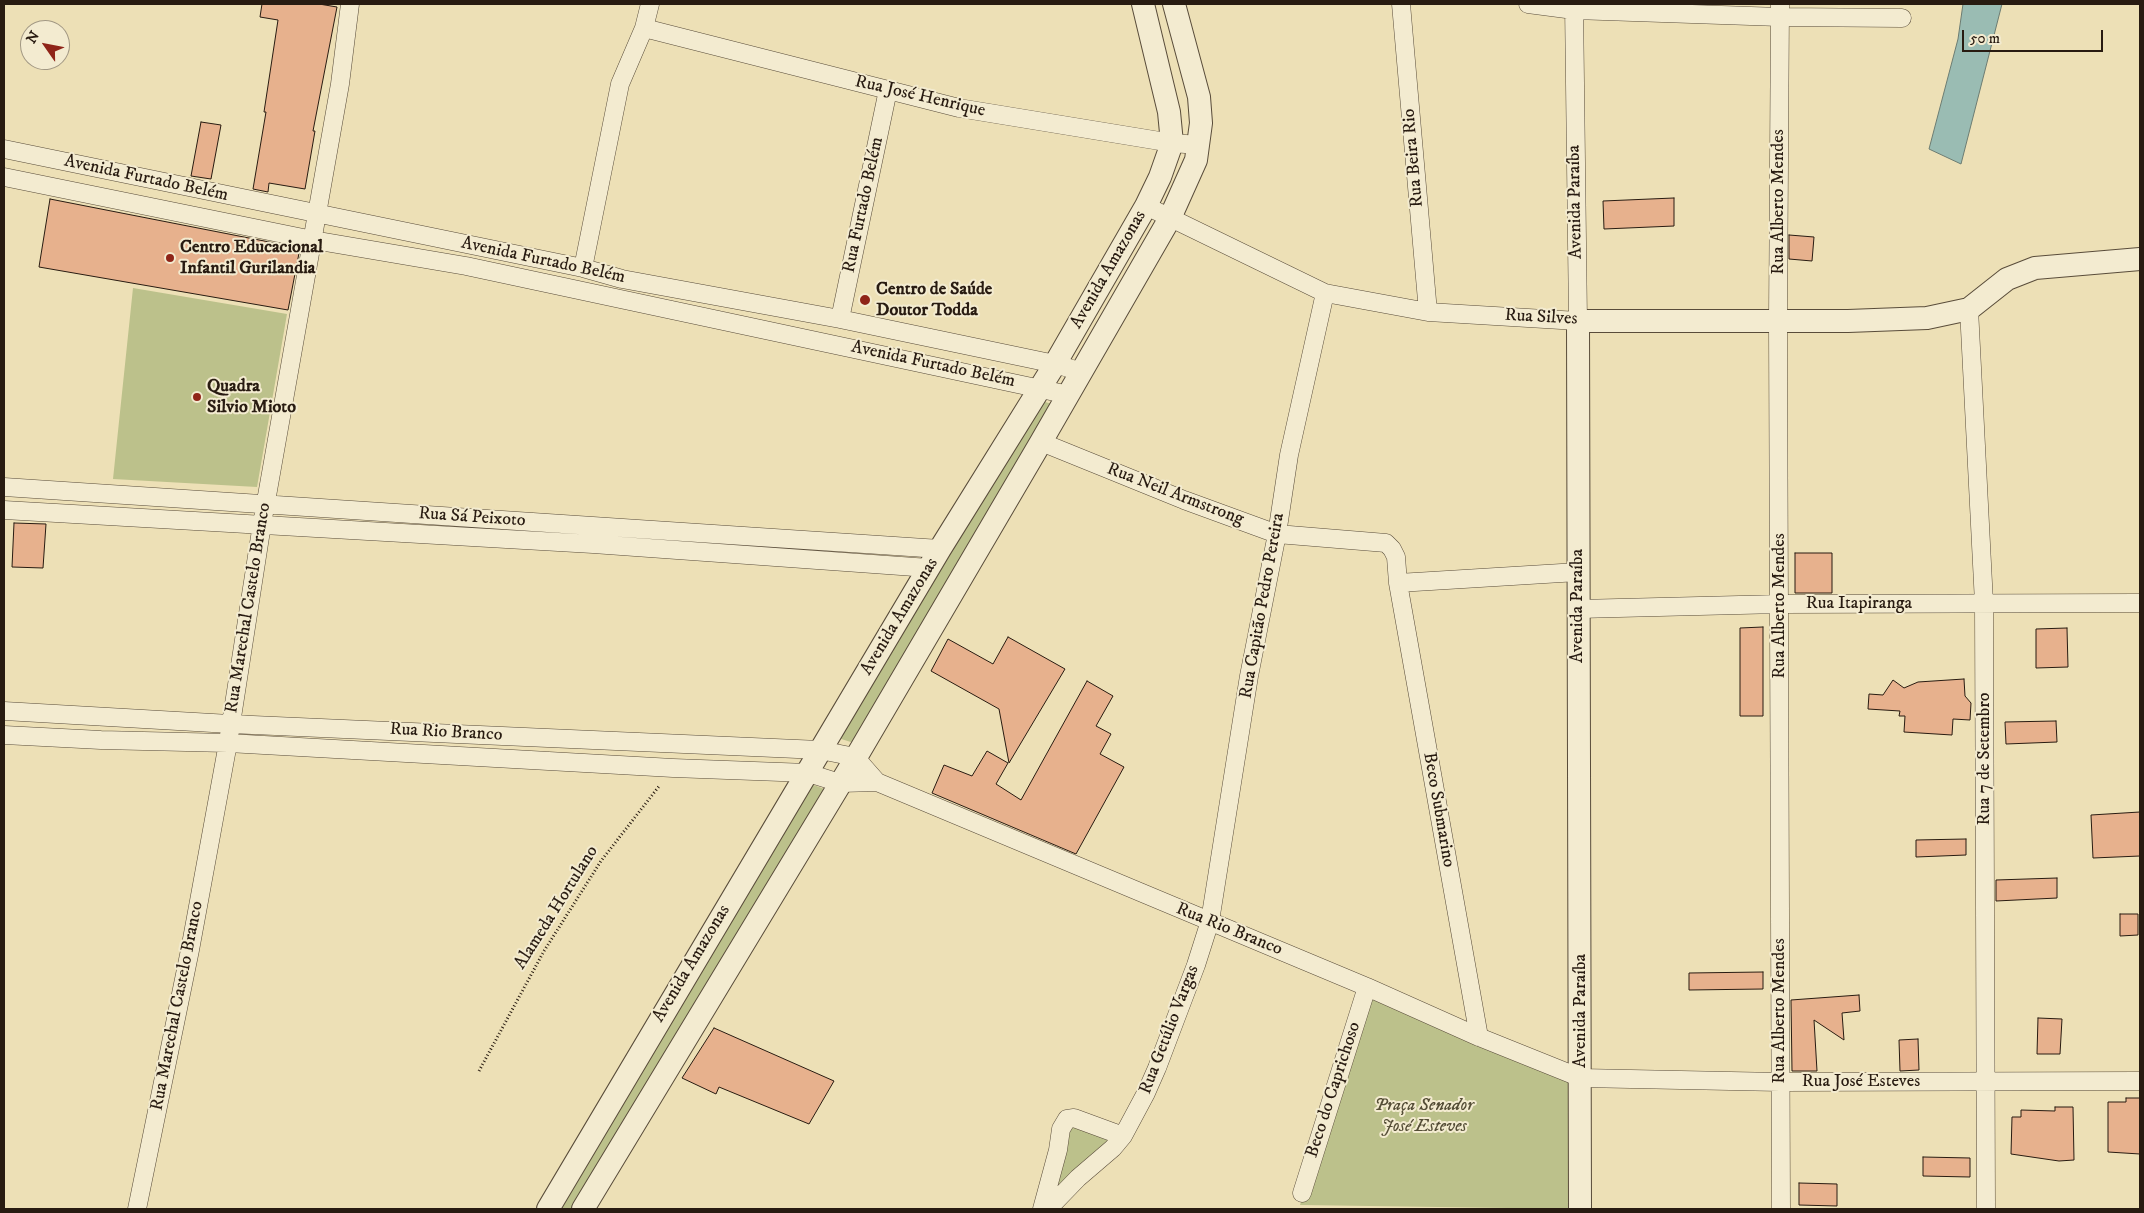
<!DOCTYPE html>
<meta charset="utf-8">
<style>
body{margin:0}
#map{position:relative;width:2144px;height:1213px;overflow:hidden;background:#ede0b6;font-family:"IM FELL DW Pica",serif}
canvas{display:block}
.frame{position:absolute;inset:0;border:5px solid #281b11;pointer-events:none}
.north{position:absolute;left:20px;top:20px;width:50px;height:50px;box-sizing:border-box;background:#f3ebd0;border:1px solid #a29884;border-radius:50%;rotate:303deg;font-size:14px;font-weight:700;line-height:20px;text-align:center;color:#281b11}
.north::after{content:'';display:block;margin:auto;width:18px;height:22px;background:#8f2418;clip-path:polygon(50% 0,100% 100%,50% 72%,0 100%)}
.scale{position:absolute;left:1962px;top:30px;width:141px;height:22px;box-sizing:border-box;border:2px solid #281b11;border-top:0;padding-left:6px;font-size:15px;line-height:18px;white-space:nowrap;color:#281b11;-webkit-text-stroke:4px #f3ebd0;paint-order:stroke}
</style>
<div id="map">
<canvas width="2144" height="1213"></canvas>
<div class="frame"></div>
<div class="north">N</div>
<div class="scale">50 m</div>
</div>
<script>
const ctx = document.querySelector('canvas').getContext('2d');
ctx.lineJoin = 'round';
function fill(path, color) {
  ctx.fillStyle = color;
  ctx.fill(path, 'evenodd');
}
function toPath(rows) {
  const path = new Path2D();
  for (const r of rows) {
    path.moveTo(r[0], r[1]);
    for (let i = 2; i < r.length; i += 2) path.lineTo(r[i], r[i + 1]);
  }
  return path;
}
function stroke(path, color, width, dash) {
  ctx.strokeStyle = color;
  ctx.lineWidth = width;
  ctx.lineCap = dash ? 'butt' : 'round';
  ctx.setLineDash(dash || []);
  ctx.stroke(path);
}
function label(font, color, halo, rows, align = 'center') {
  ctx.font = font + ' "IM FELL DW Pica",serif';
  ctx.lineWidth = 4;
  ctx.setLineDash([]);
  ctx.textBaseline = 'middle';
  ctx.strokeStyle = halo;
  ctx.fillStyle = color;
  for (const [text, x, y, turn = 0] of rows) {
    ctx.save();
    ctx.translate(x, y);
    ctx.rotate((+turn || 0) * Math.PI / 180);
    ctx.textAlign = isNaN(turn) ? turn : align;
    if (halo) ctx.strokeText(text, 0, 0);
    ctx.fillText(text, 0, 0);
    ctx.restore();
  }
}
fill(toPath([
 [133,288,287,314,257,487,113,479],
 [1038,400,1056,405,854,743,838,738],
 [811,784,827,790,573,1209,555,1209],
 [1364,993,1579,1078,1577,1209,1300,1205,1347,1060],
 [1064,1120,1118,1138,1044,1204]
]), '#bcc18b');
const water = toPath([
 [1963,4,2002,4,1961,164,1929,149,1958,39,1963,4]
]);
fill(water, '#9abcb3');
stroke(water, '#6c7c72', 1);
const building = toPath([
 [262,4,319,4,337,7,313,131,315,131,305,189,269,183,268,192,253,189,266,112,264,112,278,20,260,17,262,4],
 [201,122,221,125,211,179,191,176,201,122],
 [1674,198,1674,226,1604,229,1603,201,1674,198],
 [50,199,300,248,288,310,39,267,50,199],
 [1789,235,1814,237,1812,261,1789,259,1789,235],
 [14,523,46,524,43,568,12,567,14,523],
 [1795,553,1832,553,1832,593,1795,593,1795,553],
 [1763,627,1763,716,1740,716,1740,628,1763,627],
 [2067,628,2068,667,2036,668,2036,629,2067,628],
 [1008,637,1065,669,1009,763,999,709,931,671,948,639,993,664,1008,637],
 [1964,679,1965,696,1971,703,1970,720,1953,719,1952,735,1904,732,1905,716,1899,716,1900,711,1868,709,1869,694,1883,695,1893,680,1904,688,1918,682,1964,679],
 [1087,681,1113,696,1096,726,1111,734,1100,754,1124,767,1076,854,932,793,944,765,972,776,987,751,1008,763,996,784,1021,800,1087,681],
 [2056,721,2057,742,2006,744,2005,722,2056,721],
 [2140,812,2140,856,2093,858,2091,815,2140,812],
 [1966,839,1966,855,1916,857,1916,840,1966,839],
 [2057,878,2057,898,1996,901,1996,880,2057,878],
 [2120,914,2138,914,2138,935,2120,936,2120,914],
 [1763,972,1763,989,1689,990,1689,973,1763,972],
 [1859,995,1860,1011,1842,1013,1844,1040,1814,1020,1817,1071,1792,1071,1791,1000,1859,995],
 [2038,1018,2062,1019,2060,1054,2037,1054,2038,1018],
 [714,1028,834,1081,809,1124,719,1087,716,1094,682,1078,714,1028],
 [1918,1039,1919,1070,1900,1071,1899,1040,1918,1039],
 [2126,1098,2140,1098,2140,1154,2108,1152,2108,1102,2126,1102,2126,1098],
 [2055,1107,2073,1107,2074,1160,2059,1161,2011,1154,2012,1117,2021,1117,2021,1110,2055,1111,2055,1107],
 [1923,1157,1970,1158,1970,1177,1923,1176,1923,1157],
 [1799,1183,1837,1184,1837,1206,1799,1205,1799,1183]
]);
fill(building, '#e7b18d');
stroke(building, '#281b11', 1);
const minor = toPath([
 [1401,4,1428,312],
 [1528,4,1574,10,1780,17,1902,18],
 [1780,4,1778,320,1781,1209],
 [644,28,959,108,1172,143,1199,145],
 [4,149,583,268,622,279,840,319,1055,364,1082,372],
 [4,177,313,240,466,266,1069,395],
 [1146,206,1325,293,1428,312,1578,321,1574,4],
 [583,268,620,84,644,28,650,4],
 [1969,309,1984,603,1986,1209],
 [840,319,888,90],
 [1041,442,1184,500,1277,534,1386,543,1392,549,1396,557,1398,583,1479,1037],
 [4,487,940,549],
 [4,510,593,544,929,568],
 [1398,583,1578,572],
 [1578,609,1780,604,2140,603],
 [4,711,230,724,820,750,855,757,877,782],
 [4,735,101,740,228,743,673,768,808,773,840,783,877,782,1367,987,1479,1037,1581,1078,1780,1082,2140,1081],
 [1302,1193,1367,987],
 [137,1209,190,950,228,743,262,524,340,84,350,4],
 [1042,1209,1058,1150,1061,1129,1067,1119,1074,1118,1123,1136],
 [1048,1209,1078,1178,1113,1148,1123,1136,1146,1093,1157,1068,1196,965,1210,921,1249,676,1277,534,1289,455,1325,293]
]);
const tertiary = toPath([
 [548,1209,940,549,1055,364,1146,206,1160,177,1172,143,1169,112,1143,4],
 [583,1209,848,771,1041,442,1170,218,1196,160,1201,123,1199,97,1174,4],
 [1580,1209,1578,321,1848,321,1927,318,1969,309,2007,279,2035,268,2140,259]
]);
stroke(minor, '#594c3a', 19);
stroke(tertiary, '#594c3a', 24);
stroke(toPath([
 [479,1071,544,951,601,861,660,785]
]), '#281b11', 3, [1, 2.5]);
stroke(minor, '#f3ebd0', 18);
stroke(tertiary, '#f3ebd0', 22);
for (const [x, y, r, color] of [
 [170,258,5,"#8f2418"],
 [865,300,6,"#8f2418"],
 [197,397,5,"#8f2418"]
]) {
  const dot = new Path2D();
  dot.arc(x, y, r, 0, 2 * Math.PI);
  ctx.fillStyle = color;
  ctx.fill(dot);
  stroke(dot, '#f3ebd0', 2);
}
label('18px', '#281b11', '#f3ebd0', [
 ["Rua José Henrique",920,97,13],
 ["Rua Beira Rio",1414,158,-95],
 ["Avenida Furtado Belém",146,179,12],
 ["Avenida Paraíba",1576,202,-91],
 ["Rua Alberto Mendes",1779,202,-90],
 ["Rua Furtado Belém",864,205,-78],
 ["Avenida Furtado Belém",543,261,12],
 ["Avenida Amazonas",1109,270,-60],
 ["Rua Silves",1541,318,3],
 ["Avenida Furtado Belém",933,365,12],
 ["Rua Neil Armstrong",1175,495,21],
 ["Rua Sá Peixoto",472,518,4],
 ["Rua Itapiranga",1859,604],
 ["Rua Capitão Pedro Pereira",1263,606,-80],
 ["Avenida Paraíba",1578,606,-90],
 ["Rua Alberto Mendes",1780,606,-90],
 ["Rua Marechal Castelo Branco",249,608,-81],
 ["Avenida Amazonas",900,617,-59],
 ["Rua Rio Branco",446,733,3],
 ["Rua 7 de Setembro",1985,759,-90],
 ["Beco Submarino",1438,810,80],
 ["Alameda Hortulano",557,908,-58],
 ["Rua Rio Branco",1229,930,22],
 ["Avenida Amazonas",692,964,-59],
 ["Rua Marechal Castelo Branco",178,1006,-79],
 ["Avenida Paraíba",1581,1011,-90],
 ["Rua Alberto Mendes",1780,1011,-90],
 ["Rua Getúlio Vargas",1170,1030,-69],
 ["Rua José Esteves",1861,1082],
 ["Beco do Caprichoso",1334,1090,-72]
]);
label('bold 18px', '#281b11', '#f3ebd0', [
 ["Centro Educacional",180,248],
 ["Infantil Gurilandia",180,269],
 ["Centro de Saúde",876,290],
 ["Doutor Todda",876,311],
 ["Quadra",207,387],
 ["Silvio Mioto",207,408]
], 'left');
label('italic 18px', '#544d36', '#f3ebd0', [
 ["Praça Senador",1424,1106],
 ["José Esteves",1424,1127]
]);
</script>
